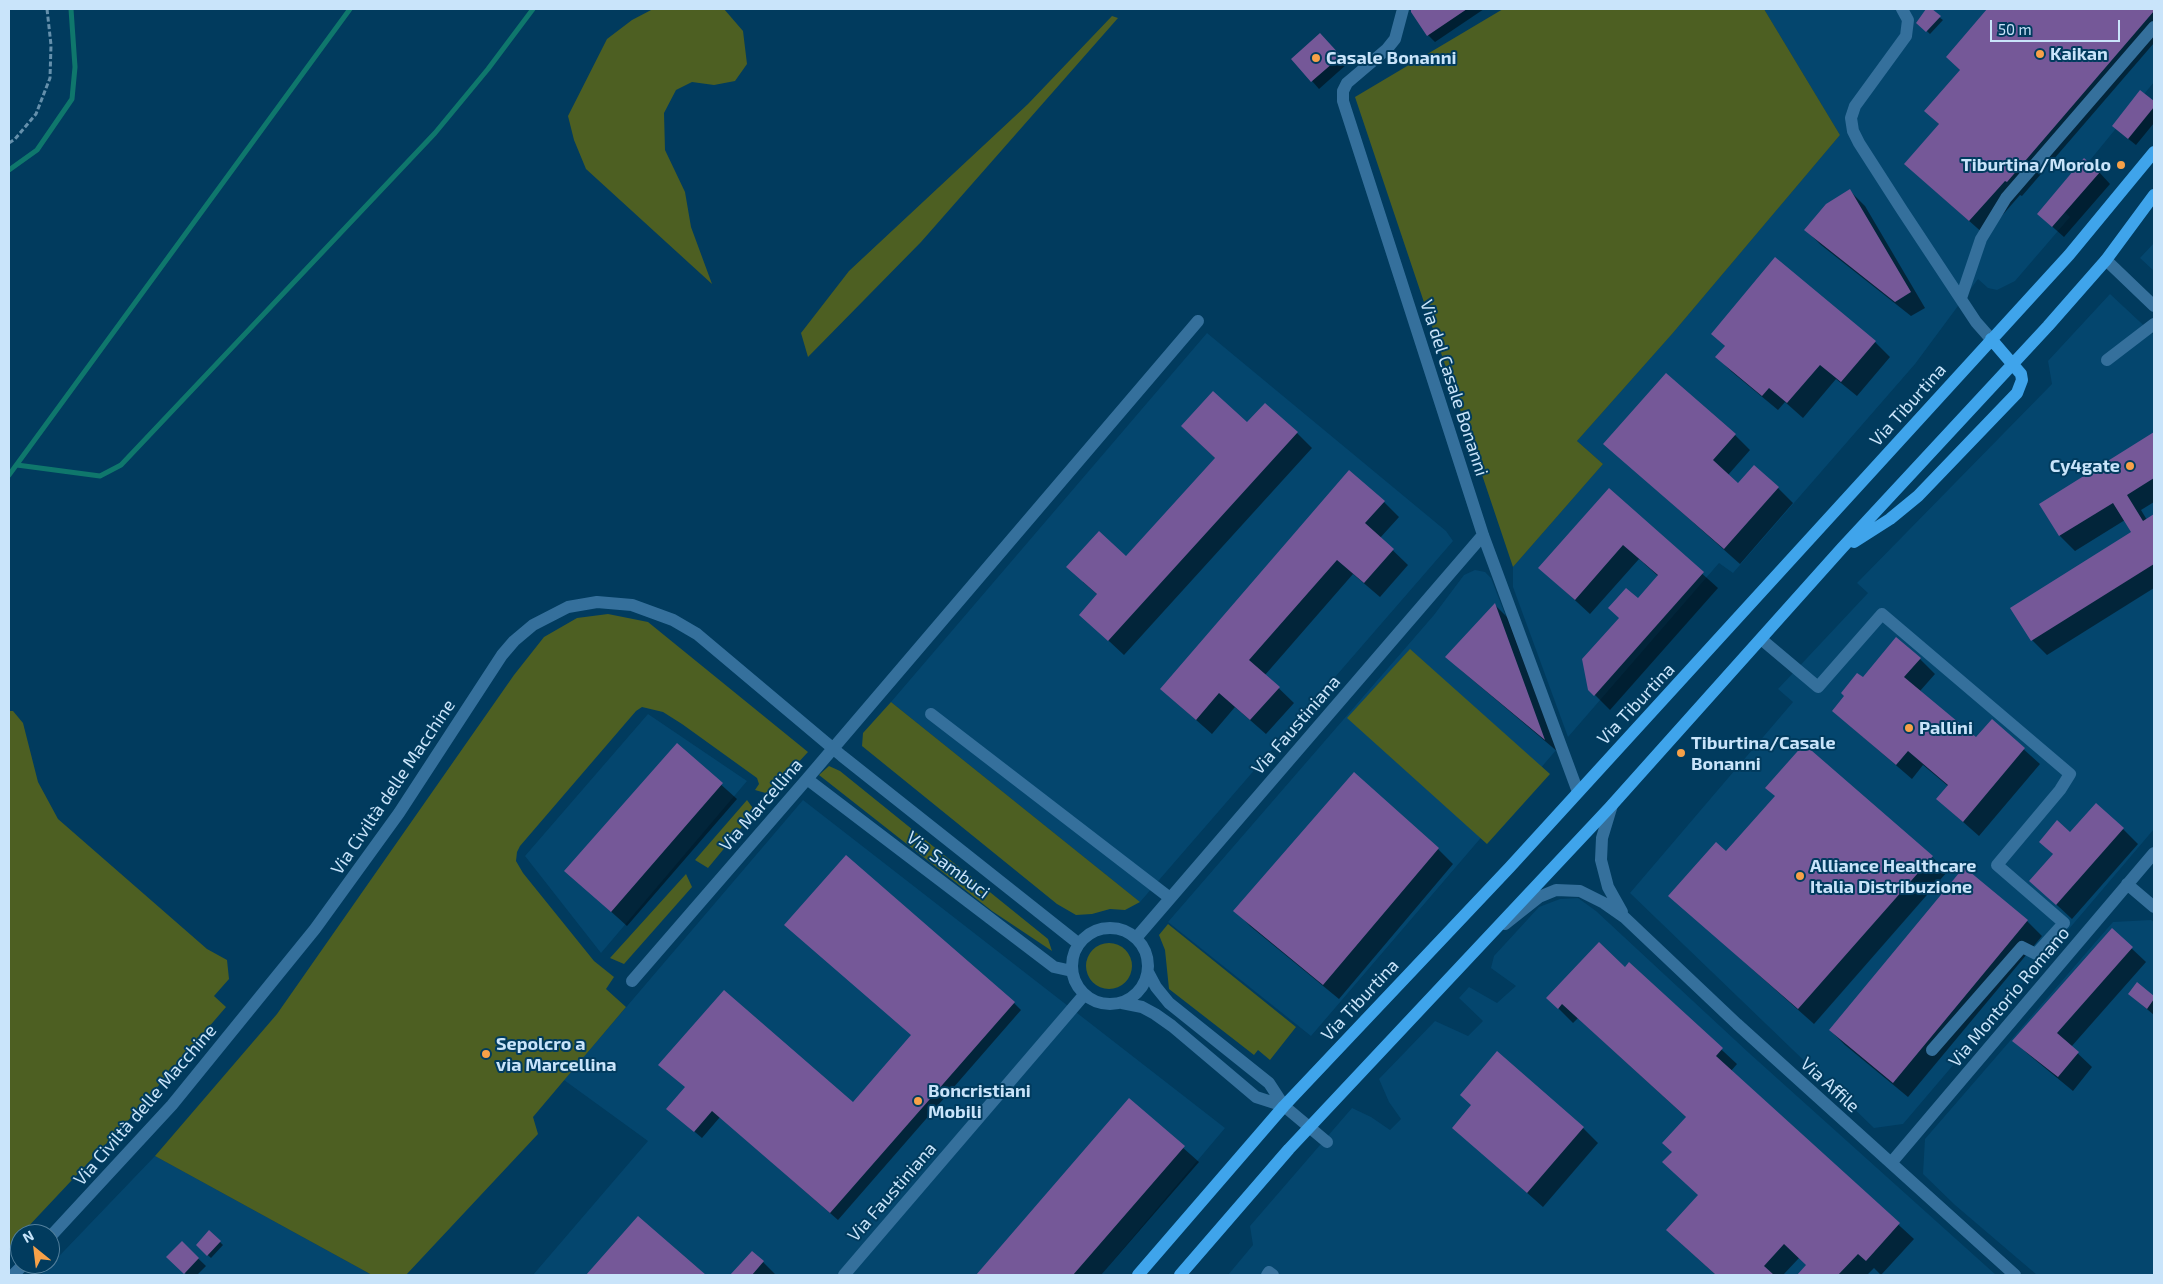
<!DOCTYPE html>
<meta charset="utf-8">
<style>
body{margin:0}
#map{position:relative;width:2163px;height:1284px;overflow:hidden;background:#013b5e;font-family:"Exo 2",sans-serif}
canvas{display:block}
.frame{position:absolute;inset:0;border:10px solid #c9e4fa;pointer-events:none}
.north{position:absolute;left:10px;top:1224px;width:50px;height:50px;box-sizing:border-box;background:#013b5e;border:1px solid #517f9c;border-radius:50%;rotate:331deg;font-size:14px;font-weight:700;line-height:20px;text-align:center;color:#c9e4fa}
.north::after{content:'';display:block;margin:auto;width:18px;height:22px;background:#f7a148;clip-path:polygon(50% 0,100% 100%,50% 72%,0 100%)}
.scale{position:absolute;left:1990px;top:20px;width:130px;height:22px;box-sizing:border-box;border:2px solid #c9e4fa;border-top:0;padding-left:6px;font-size:15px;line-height:18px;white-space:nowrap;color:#c9e4fa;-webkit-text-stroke:4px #013b5e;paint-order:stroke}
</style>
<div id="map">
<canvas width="2163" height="1284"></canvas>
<div class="frame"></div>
<div class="north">N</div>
<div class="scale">50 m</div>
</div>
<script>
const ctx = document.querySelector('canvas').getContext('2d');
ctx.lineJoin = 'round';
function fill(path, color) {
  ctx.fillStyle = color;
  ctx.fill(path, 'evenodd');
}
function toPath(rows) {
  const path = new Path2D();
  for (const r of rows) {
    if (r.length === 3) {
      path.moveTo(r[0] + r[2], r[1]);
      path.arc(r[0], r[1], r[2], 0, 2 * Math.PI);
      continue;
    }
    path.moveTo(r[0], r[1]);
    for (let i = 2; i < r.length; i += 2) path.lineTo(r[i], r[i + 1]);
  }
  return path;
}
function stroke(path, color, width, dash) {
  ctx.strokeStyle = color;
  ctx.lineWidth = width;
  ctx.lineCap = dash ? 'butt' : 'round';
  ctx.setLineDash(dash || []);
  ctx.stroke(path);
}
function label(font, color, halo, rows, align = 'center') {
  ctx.font = font + ' "Exo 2",sans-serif';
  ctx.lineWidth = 4;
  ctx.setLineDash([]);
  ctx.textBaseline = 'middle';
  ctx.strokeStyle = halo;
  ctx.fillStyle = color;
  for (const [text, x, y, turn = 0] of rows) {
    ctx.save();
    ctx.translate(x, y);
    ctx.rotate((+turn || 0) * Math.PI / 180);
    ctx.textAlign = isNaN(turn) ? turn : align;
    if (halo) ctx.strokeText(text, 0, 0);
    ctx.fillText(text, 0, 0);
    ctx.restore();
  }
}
fill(toPath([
 [1764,9,2154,9,2154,82,2055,203,2070,217,2015,281,1997,290,1988,288,1978,279,1915,364,1733,573,1719,563,1568,737,1513,587,1513,567,1603,464,1577,441,1672,334,1840,135],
 [2154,243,2154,271,2140,258],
 [2110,294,2154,335,2154,829,1903,1124,1874,1128,1630,893,1793,702,1778,689,1868,593,1857,583,2052,384,2048,361],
 [1207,333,1446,531,1453,541,1140,902,891,702],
 [1475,570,1485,572,1491,578,1557,749,1311,1036,1168,922,1434,615,1464,575],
 [648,714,747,781,601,953,525,856],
 [803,800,1225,1128,1101,1275,533,1275,648,1141,564,1080],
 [1578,898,1596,911,1749,1053,1996,1275,1228,1275,1253,1245,1250,1226,1352,1108,1371,1117,1390,1130,1401,1119,1389,1102,1379,1079,1435,1021,1468,1036,1483,1021,1459,998,1469,987,1497,1003,1516,986,1491,968,1494,956,1539,907,1560,899],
 [2151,920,2154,922,2154,1275,2037,1275,1955,1205,1923,1174,1925,1139,2113,922],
 [155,1156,372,1275,41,1275]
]), '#04466e');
fill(toPath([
 [653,9,724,9,743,31,747,64,735,81,714,85,692,82,676,90,664,113,665,150,685,192,691,227,712,284,586,169,574,140,568,116,607,39,632,20],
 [1503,9,1764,9,1840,135,1672,334,1577,441,1603,464,1513,567,1355,97],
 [1112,16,1118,18,921,242,808,357,801,333,849,271,1028,104],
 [608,614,648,622,808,752,769,794,755,790,759,784,757,778,682,724,663,712,642,707,636,711,520,846,517,852,516,861,523,873,594,961,614,977,606,989,626,1007,533,1117,538,1134,406,1275,372,1275,155,1156,277,1014,514,675,544,637,577,618],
 [1410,649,1550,774,1487,844,1347,718],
 [891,702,1140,902,1125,910,1110,909,1092,914,1076,915,1057,904,862,746,863,733],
 [9,711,13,711,23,723,38,782,58,819,207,949,227,960,229,979,214,996,226,1007,135,1113,9,1247],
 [829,766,840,771,1048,939,1052,951,992,911,819,775],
 [747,800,755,811,708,868,695,860],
 [686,874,692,887,624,964,610,958],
 [1168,924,1296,1027,1270,1060,1258,1050,1254,1055,1169,989,1165,950,1159,935],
 [1109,966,23]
]), '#4d5f22');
fill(toPath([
 [1412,9,1484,9,1435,42,1428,35,1412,12],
 [1928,9,1943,20,1930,34,1917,22],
 [1989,9,2154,9,2154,43,2022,196,2020,195,1985,235,1905,164,1940,125,1926,111,1961,71,1947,57],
 [1327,42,1347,64,1319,89,1293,59],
 [2141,92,2154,103,2154,123,2136,145,2121,133],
 [2099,172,2110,184,2064,237,2038,214],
 [1850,191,1865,206,1925,308,1911,316,1821,245,1806,230],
 [1712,334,1875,342,1890,357,1857,396,1836,379,1803,418,1785,402,1778,410,1732,372,1717,357,1726,347],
 [1182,426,1297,433,1312,448,1124,655,1081,615,1098,595,1083,582,1126,558,1216,459],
 [2154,434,2154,502,2141,510,2147,520,2154,515,2154,588,2047,655,2032,640,2133,533,2125,520,2075,551,2060,536,2041,505],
 [1735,435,1750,450,1728,475,1738,484,1778,488,1793,503,1740,564,1605,444],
 [1609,490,1718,588,1610,710,1589,689,1638,600,1658,576,1639,559,1590,614,1540,568],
 [1384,502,1399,517,1380,538,1408,565,1380,597,1353,574,1265,675,1294,703,1266,734,1235,707,1212,734,1161,689],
 [1495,605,1510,620,1558,752,1462,671,1447,656],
 [1920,659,1935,674,1920,691,1977,739,1992,721,2040,764,1979,836,1937,799,1948,786,1923,765,1912,779,1833,711,1863,679],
 [677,745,737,799,627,926,566,871],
 [1776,796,1932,857,1947,872,1814,1024,1670,896,1726,853],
 [2123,829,2138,844,2072,919,2031,881,2054,855,2041,842,2071,834],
 [1438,849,1453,864,1339,999,1250,926,1235,910],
 [1964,869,2027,921,2042,936,1908,1097,1845,1045,1830,1030],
 [2112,930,2146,962,2071,1047,2092,1067,2073,1091,2028,1054,2014,1041],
 [1629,964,1737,1064,1731,1071,1914,1239,1881,1275,1874,1268,1867,1275,1798,1275,1808,1265,1799,1258,1783,1275,1716,1275,1682,1244,1699,1195,1673,1152,1687,1118,1578,1018,1573,1023,1548,998,1625,969],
 [2137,984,2154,997,2154,1015,2129,994],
 [1014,1003,1021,1010,838,1220,720,1117,702,1138,668,1109,853,1104],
 [1129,1100,1199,1162,1101,1275,978,1275],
 [1454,1128,1583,1128,1598,1143,1543,1207],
 [638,1218,704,1275,588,1275],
 [210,1232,223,1245,211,1258,197,1245],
 [182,1243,206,1266,197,1275,187,1275,168,1257],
 [752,1253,763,1262,776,1275,732,1275]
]), '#0007');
stroke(toPath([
 [9,170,37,150,72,99,75,67,71,9],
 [17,465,100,476,121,465,435,133,488,69,533,9],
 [9,475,350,9]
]), '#0f776c', 5);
fill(toPath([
 [1411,9,1467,9,1427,36,1411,12],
 [1926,9,1932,9,1941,16,1926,32,1916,23],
 [1987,9,2154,9,2154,11,2007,182,2005,181,1969,221,1904,164,1939,124,1924,111,1960,70,1946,57],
 [1320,33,1341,56,1311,82,1291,59],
 [2140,90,2154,101,2154,107,2128,139,2112,126],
 [2084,158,2100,172,2052,227,2037,214],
 [1850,189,1911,292,1895,302,1804,230,1826,204],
 [1775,257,1876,341,1841,382,1820,365,1787,403,1769,388,1762,396,1715,357,1725,346,1711,334],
 [1666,373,1736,434,1713,460,1738,483,1754,465,1779,487,1724,549,1603,444],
 [1213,391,1247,422,1265,403,1298,432,1108,641,1079,615,1097,594,1066,567,1099,531,1126,556,1215,458,1181,426],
 [2154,432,2154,478,2127,495,2143,521,2154,514,2154,564,2031,641,2010,608,2131,532,2113,503,2059,536,2039,504],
 [1349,470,1385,501,1365,523,1394,549,1364,583,1337,560,1249,660,1280,687,1250,720,1219,693,1196,720,1160,689],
 [1609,488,1704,572,1594,696,1588,690,1582,659,1619,618,1608,608,1626,588,1638,598,1658,575,1623,545,1575,600,1538,568],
 [1495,603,1545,740,1445,657],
 [1896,637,1921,658,1904,677,1976,737,1992,719,2025,748,1963,822,1936,799,1948,785,1908,751,1896,765,1832,711,1844,696,1841,693,1857,673,1863,677],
 [677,743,723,783,611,912,564,871],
 [1804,744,1933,856,1798,1009,1668,896,1716,842,1726,851,1775,796,1765,788],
 [1354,772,1439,848,1323,985,1233,911],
 [2096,803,2124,828,2056,905,2029,881,2053,854,2039,842,2057,820,2070,832],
 [846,855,1015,1002,830,1213,712,1111,694,1132,666,1109,685,1087,658,1065,724,990,853,1102,911,1035,784,925],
 [1964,867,2028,920,1893,1083,1829,1030],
 [2112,928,2133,947,2057,1033,2079,1052,2058,1077,2012,1041],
 [1599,942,1625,967,1629,962,1723,1048,1716,1056,1900,1223,1866,1261,1858,1254,1838,1275,1797,1275,1806,1265,1784,1244,1764,1266,1774,1275,1716,1275,1666,1230,1698,1195,1662,1162,1672,1152,1662,1143,1686,1117,1562,1004,1558,1009,1546,998],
 [2137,982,2154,996,2154,999,2147,1009,2128,994],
 [1497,1051,1584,1127,1527,1193,1452,1128,1471,1105,1460,1095],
 [1129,1098,1185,1146,1073,1275,976,1275],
 [638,1216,706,1275,586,1275],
 [209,1230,221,1241,207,1256,196,1245],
 [182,1241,199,1258,184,1274,166,1257],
 [752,1251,764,1261,752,1275,730,1275]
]), '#755898');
stroke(toPath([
 [9,143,15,139,36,114,50,78,51,45,47,9]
]), '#6590ac', 3, [5, 2.5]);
stroke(toPath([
 [1403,9,1395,39,1387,49,1347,83,1343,91,1343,101,1483,535,1578,792],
 [1902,9,1908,20,1906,36,1855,106,1851,118,1853,131,1859,143,1902,210,1976,322,1991,339],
 [2106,260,2154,306],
 [1961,298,1981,239,2006,198,2154,27],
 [2107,360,2154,324],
 [1761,639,1818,687,1882,614,2070,774,2060,790,1997,865,2064,923,2036,954,2022,947,1932,1050],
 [931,714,1170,898],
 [807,779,1054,967,1072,971],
 [1612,805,1602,838,1601,860,1608,887,1622,912],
 [2127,884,2154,907],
 [1505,924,1539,897,1556,890,1580,891,1604,903,1624,917,1737,1024,2015,1275],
 [1110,966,38],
 [1136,938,1483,535],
 [1148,972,1156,987,1169,1003,1269,1083,1284,1106,1327,1142],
 [632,981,807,779,1198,321],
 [1122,1003,1142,1007,1155,1014,1172,1026,1256,1097,1284,1106],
 [1891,1163,2154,853],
 [50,1237,172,1105,315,929,399,813,502,655,514,641,533,625,568,607,597,602,632,605,673,620,697,634,842,756,1079,944],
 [13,1275,24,1264],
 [844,1275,1084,995],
 [1267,1275,1269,1272,1273,1275]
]), '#35709c', 12);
stroke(toPath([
 [1854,542,1890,519,1918,496,2017,393,2022,380,2021,374,1991,339],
 [1138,1275,1284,1106,1510,867,2069,255,2154,152],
 [1180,1275,1289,1149,1612,805,1842,548,2048,326,2106,260,2154,195]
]), '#3fa4eb', 12);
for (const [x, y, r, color] of [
 [2040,54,5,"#f7a148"],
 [1316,58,5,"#f7a148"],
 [2121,165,5,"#f7a148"],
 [2130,466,5,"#f7a148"],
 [1909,728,5,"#f7a148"],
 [1681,753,5,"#f7a148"],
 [1800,876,5,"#f7a148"],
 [486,1054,5,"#f7a148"],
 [918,1101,5,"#f7a148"]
]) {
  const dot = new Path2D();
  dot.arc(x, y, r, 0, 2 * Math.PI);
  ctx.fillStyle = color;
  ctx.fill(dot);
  stroke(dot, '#013b5e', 2);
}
label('bold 18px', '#c9e4fa', '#013b5e', [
 ["Kaikan",2050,54],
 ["Casale Bonanni",1326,58],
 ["Tiburtina/Morolo",2111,165,"right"],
 ["Cy4gate",2120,466,"right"],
 ["Pallini",1919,728],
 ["Tiburtina/Casale",1691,743],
 ["Bonanni",1691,764],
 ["Alliance Healthcare",1810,866],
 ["Italia Distribuzione",1810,887],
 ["Sepolcro a",496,1044],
 ["via Marcellina",496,1065],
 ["Boncristiani",928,1091],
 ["Mobili",928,1112]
], 'left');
label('18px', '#c9e4fa', '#013b5e', [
 ["Via del Casale Bonanni",1454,388,72],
 ["Via Tiburtina",1908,405,-48],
 ["Via Tiburtina",1636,704,-47],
 ["Via Faustiniana",1296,725,-49],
 ["Via Civiltà delle Macchine",393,787,-56],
 ["Via Marcellina",761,805,-49],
 ["Via Sambuci",948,865,37],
 ["Via Montorio Romano",2009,997,-50],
 ["Via Tiburtina",1360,1000,-47],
 ["Via Affile",1830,1085,42],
 ["Via Civiltà delle Macchine",145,1105,-49],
 ["Via Faustiniana",892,1192,-49]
]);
</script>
